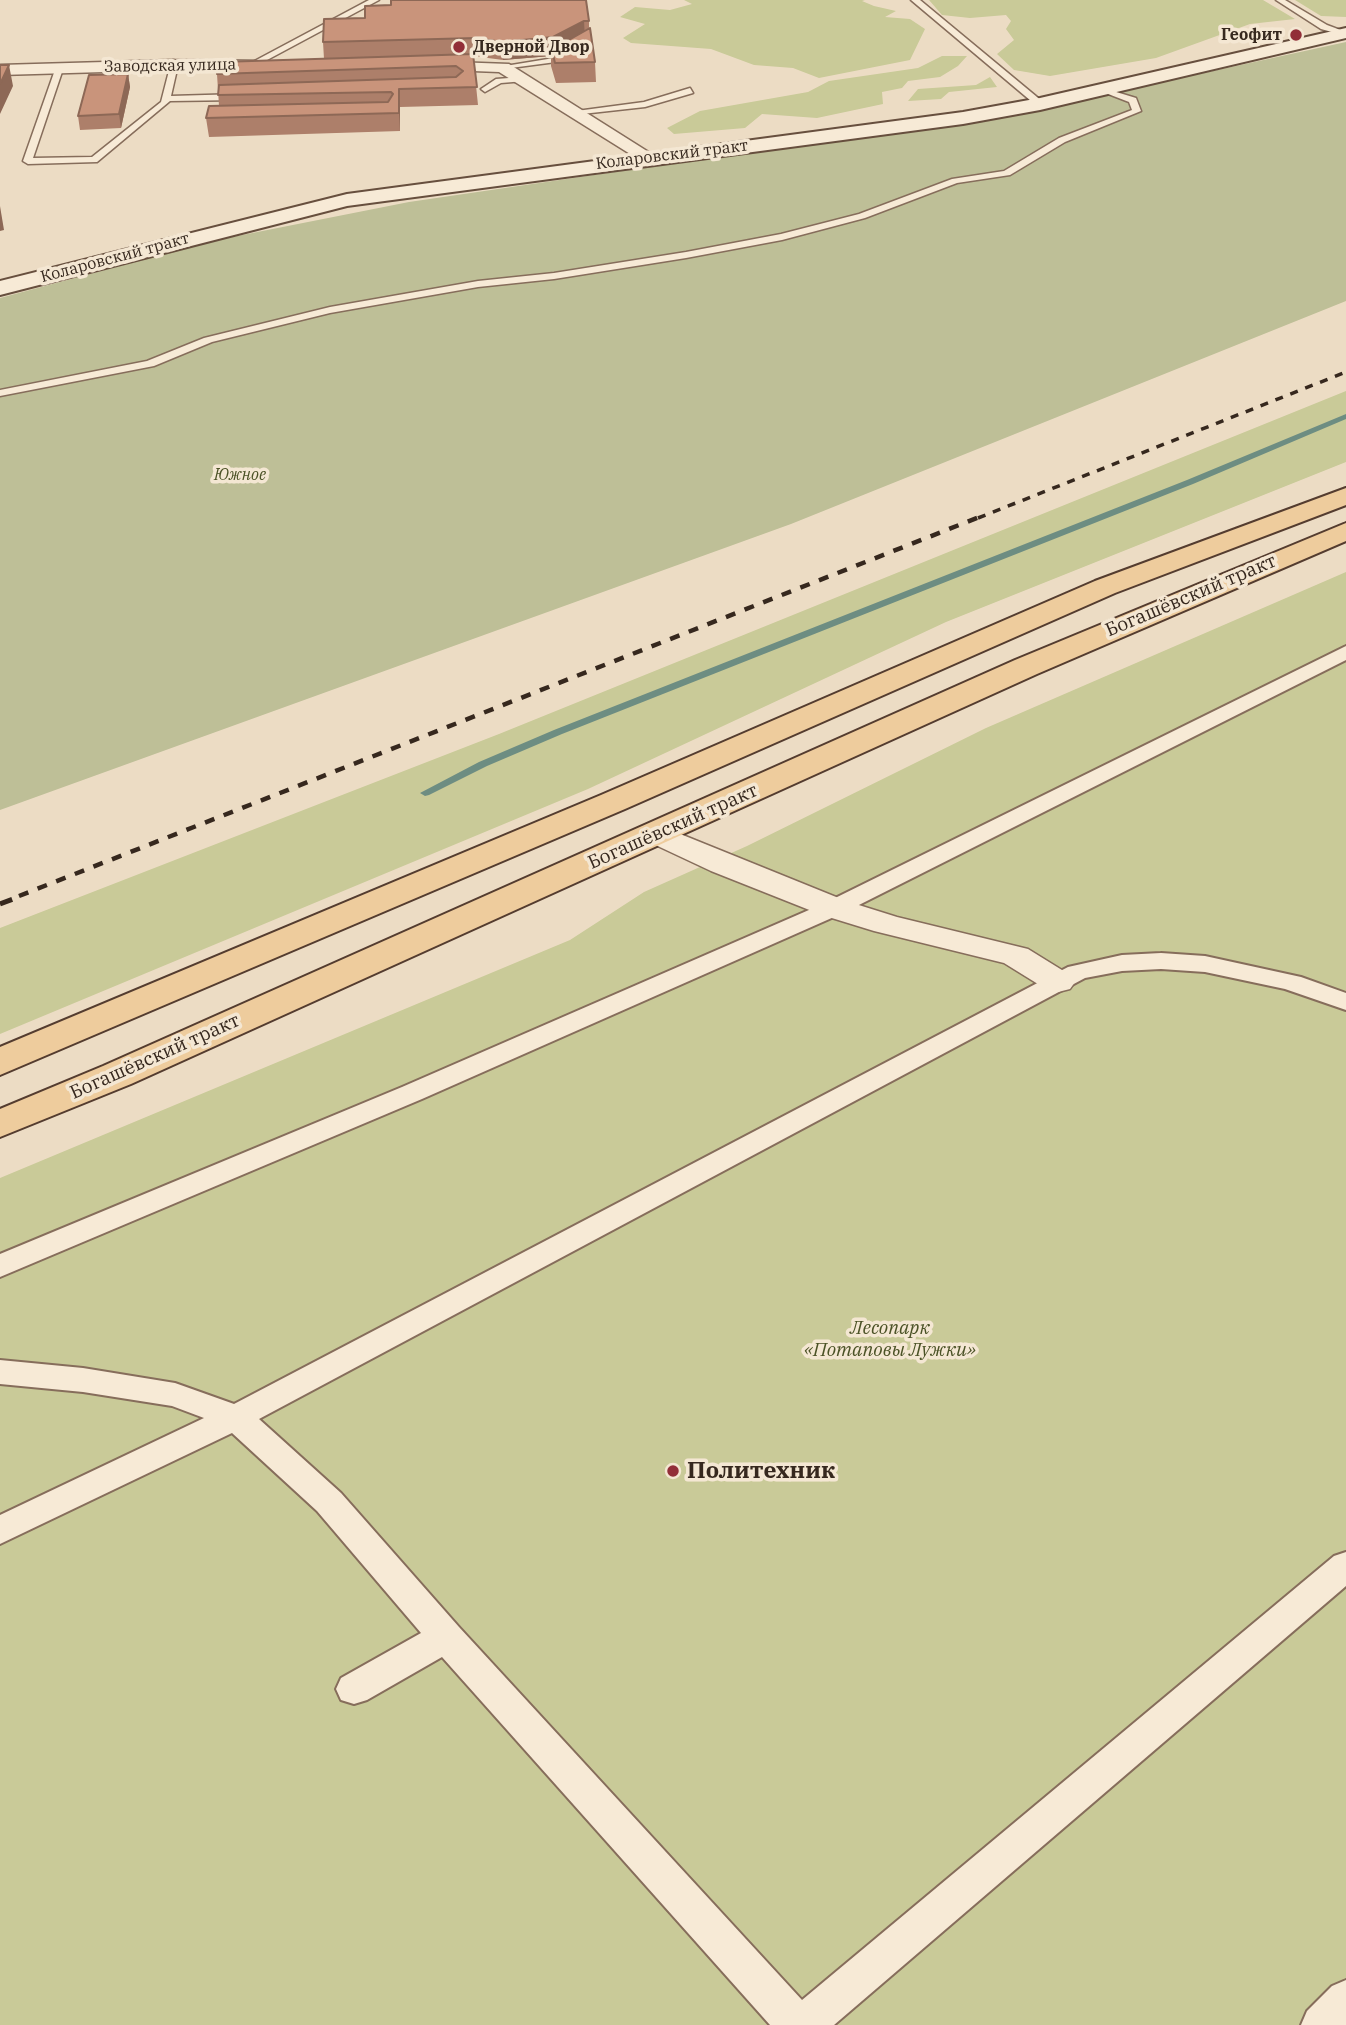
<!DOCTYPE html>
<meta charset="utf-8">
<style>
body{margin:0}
canvas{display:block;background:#ecdcc4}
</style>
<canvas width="1346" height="2025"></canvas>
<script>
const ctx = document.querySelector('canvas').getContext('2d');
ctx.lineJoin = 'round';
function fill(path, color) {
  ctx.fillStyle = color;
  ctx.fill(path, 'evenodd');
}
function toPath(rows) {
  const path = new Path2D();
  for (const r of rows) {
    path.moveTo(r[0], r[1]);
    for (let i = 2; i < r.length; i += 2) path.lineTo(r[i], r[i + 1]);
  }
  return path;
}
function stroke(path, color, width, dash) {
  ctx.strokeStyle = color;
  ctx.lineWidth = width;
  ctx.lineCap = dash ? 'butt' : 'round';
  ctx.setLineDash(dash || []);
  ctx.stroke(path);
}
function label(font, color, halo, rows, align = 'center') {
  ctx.font = font + ' "IBM Plex Serif",serif';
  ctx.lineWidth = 7;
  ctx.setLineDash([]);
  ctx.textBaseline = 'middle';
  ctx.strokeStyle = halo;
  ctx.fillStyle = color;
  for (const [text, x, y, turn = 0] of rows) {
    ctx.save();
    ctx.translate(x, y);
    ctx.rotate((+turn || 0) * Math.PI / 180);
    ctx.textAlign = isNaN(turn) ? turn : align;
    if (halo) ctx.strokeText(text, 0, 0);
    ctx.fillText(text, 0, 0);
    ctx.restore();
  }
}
fill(toPath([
 [684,0,865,0,862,1,874,6,896,11,885,17,910,19,925,29,910,60,819,78,793,68,754,65,711,49,631,43,623,38,645,24,620,17,635,7,670,10,692,4],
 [929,0,1263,0,1295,19,1250,24,1156,58,1050,76,1014,70,997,54,1014,40,1006,29,1011,21,1006,15,970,18,942,15],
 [1295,0,1346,0,1346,17,1321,16],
 [942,56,967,56,958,66,940,77,908,81,902,88,882,92,883,104,817,118,762,114,745,128,674,134,667,128,700,111,808,92,829,81,918,68],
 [990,77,997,87,949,92,941,99,908,101,918,89,976,85],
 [1346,391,1346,462,946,622,588,789,0,1034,0,928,499,734],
 [1346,572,1346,2025,0,2025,0,1178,570,940,644,892,747,846,986,728]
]), '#c9ca98');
fill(toPath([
 [1346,42,1346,301,791,524,0,810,0,298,217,240,409,202,1025,112]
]), '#bebf97');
fill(toPath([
 [1346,414,1346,419,1193,484,562,734,487,766,429,795,425,796,420,793,479,762,554,730,1187,480,1346,414]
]), '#6d8d82');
const service = toPath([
 [369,0,379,0,254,67,247,65,369,0],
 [911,0,920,0,1043,102,1043,106,1037,106,911,0],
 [1276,0,1285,0,1327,25,1346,32,1346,36,1321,29,1276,0],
 [571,52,574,56,556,62,503,69,499,67,554,58,571,52],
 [171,63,178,65,171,96,240,94,244,97,240,100,170,101,97,162,28,164,23,161,56,67,63,69,33,158,92,157,161,102,171,63],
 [522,77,525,81,501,83,485,92,481,89,496,79,522,77],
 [690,88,693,93,645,107,573,115,569,112,644,102,690,88],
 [1103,88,1136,98,1141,111,1065,142,1010,175,957,183,865,218,782,240,686,258,554,279,478,287,330,313,212,342,154,366,0,396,0,390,147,361,204,338,330,307,478,281,554,273,686,252,781,234,859,214,952,179,1004,171,1059,138,1132,110,1129,102,1103,92,1103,88]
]);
const pedestrian = toPath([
 [1346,646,1346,660,843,913,422,1099,0,1277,0,1254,402,1087,825,903,1346,646],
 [1161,953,1205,956,1301,977,1346,993,1346,1010,1285,989,1205,972,1161,969,1122,971,1085,978,259,1419,341,1493,459,1627,802,2000,1334,1556,1346,1552,1346,1586,834,2025,770,2025,442,1657,367,1700,354,1704,341,1700,336,1689,341,1678,421,1633,317,1511,232,1433,0,1544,0,1515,204,1418,172,1406,83,1392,0,1384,0,1360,83,1368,175,1383,234,1404,1068,967,1122,955,1161,953],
 [1346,1980,1346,2025,1301,2025,1307,2011,1332,1986,1346,1980]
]);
const minor = toPath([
 [174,60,266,61,274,66,266,71,174,70,0,75,0,65,174,60],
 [427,61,509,64,658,158,655,162,643,162,499,72,421,69,419,66,427,61],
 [658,825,846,901,897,917,1028,949,1070,975,1075,982,1070,989,1058,992,1046,989,1004,963,874,931,822,915,711,871,647,841,642,834,647,827,658,825]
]);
const secondary = toPath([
 [1346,28,1346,38,1040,110,963,124,347,206,0,295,0,281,347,194,963,112,1040,98,1346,28]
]);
const primary = toPath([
 [1346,488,1346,505,1115,593,625,809,0,1075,0,1047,601,795,1095,581,1346,488],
 [1346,523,1346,541,1037,674,131,1084,0,1137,0,1109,103,1066,1015,660,1346,523]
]);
stroke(service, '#866d5b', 3);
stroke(pedestrian, '#866d5b', 4);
stroke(minor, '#866d5b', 3);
stroke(secondary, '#674f3e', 4);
stroke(primary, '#543c2f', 4);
fill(service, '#f7ead6');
fill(pedestrian, '#f7ead6');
fill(minor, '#f7ead6');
fill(secondary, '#f7ead6');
fill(primary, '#eecc9d');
stroke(toPath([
 [978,518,1346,372]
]), '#36281e', 3.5, [8, 8]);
stroke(toPath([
 [19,896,982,516]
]), '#36281e', 4.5, [10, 10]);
stroke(toPath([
 [0,904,24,895]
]), '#36281e', 5, [13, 13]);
fill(toPath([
 [324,19,589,21,589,29,595,62,596,82,556,83,551,66,551,56,503,60,473,56,478,105,400,107,400,131,209,137,206,118,219,106,217,74,324,59,323,42],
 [128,74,130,87,121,128,80,130,78,116]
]), '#ad7f6a');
fill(toPath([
 [584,21,585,39,553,55,551,46,551,56,503,60,502,42],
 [9,65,13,86,0,114,0,84],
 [128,74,130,87,121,128,119,114],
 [399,89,400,107,400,131,399,113],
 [0,206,4,230,0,231]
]), '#8d6856');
const building = toPath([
 [391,0,586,0,589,21,584,21,553,37,502,42,476,38,323,42,324,19,365,18,365,6,391,5,391,0],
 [590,28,595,62,555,63,551,46,560,45,590,28],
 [473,54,477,87,399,89,399,113,206,118,209,106,388,102,393,94,391,92,218,95,219,85,456,77,463,71,456,66,217,74,220,62,473,54],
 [0,65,9,65,0,84,0,65],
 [128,74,119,114,78,116,89,75,128,74]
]);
fill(building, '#c9947b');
stroke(building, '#8d6856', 2);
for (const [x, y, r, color] of [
 [1296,35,7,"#922e38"],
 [459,47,7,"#922e38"],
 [673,1471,7,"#922e38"]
]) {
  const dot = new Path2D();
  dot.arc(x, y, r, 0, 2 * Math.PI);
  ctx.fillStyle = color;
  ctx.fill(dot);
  stroke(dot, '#f4e7d3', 2.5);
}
label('bold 16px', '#36281e', '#f4e7d3', [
 ["Геофит",1282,35],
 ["Дверной Двор",473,47,"left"]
], 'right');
label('16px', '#36281e', '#f4e7d3', [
 ["Заводская улица",170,66,-1],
 ["Коларовский тракт",672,155,-7],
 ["Коларовский тракт",115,258,-15]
]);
label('italic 16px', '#4b5226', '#f4e7d3', [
 ["Южное",240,475]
]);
label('19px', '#36281e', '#f4e7d3', [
 ["Богашёвский тракт",1191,596,-23],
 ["Богашёвский тракт",673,827,-24],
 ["Богашёвский тракт",155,1057,-24]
]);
label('italic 19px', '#4b5226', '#f4e7d3', [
 ["Лесопарк",890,1329],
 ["«Потаповы Лужки»",890,1351]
]);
label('bold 23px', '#36281e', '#f4e7d3', [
 ["Политехник",687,1471]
], 'left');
</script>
